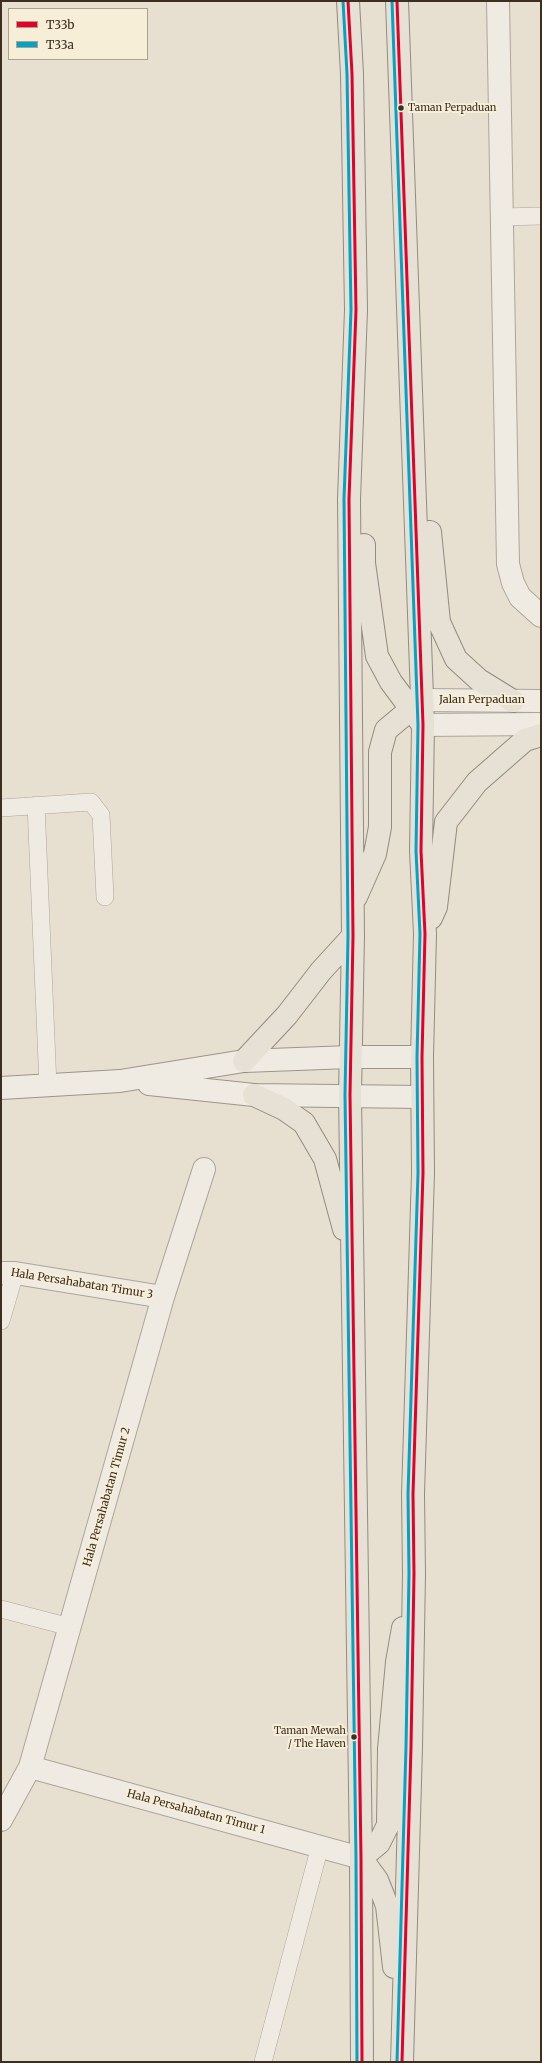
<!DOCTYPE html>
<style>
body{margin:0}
#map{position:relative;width:542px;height:2063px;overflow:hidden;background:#e7e0d1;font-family:Merriweather,serif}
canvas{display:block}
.frame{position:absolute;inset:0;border:2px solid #3d2e20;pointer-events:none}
.legend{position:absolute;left:8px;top:8px;width:140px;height:52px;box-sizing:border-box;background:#f7eed8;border:1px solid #ada18e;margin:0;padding:5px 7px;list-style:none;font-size:12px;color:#3d2e20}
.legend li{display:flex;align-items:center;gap:8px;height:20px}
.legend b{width:20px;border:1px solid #ada18e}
</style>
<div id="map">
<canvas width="542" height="2063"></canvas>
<div class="frame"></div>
<ul class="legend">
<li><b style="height:5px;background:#e4002b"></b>T33b</li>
<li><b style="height:5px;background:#03a3c5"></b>T33a</li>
</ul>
</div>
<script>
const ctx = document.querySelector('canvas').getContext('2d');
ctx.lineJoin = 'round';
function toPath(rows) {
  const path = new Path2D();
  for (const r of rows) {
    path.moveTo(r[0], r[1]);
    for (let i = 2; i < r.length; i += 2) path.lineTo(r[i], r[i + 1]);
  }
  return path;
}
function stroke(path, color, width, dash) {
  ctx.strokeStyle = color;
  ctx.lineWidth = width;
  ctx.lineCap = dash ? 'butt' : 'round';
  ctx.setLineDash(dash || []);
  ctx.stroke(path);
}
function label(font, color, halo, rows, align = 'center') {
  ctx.font = font + ' Merriweather,serif';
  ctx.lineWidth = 4;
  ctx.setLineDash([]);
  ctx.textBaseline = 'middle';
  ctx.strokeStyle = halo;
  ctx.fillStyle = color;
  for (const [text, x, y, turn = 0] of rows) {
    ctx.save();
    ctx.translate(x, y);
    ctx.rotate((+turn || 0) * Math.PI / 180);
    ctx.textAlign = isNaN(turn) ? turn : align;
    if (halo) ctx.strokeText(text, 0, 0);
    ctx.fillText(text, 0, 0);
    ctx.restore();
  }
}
const service = toPath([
 [502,217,541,216],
 [36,805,48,1086],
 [1,808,91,802,101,815,105,897],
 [1,1321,15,1273],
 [1,1609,70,1627],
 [263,2062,320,1846]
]);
const minor = toPath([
 [498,1,508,564,513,583,520,597,541,616],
 [1,1273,15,1273,163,1297],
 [30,1767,361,1858],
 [1,1820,30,1767,163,1297,204,1169]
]);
const tertiary = toPath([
 [422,700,541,701],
 [423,725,541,724]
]);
const secondary = toPath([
 [149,1084,254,1095,422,1097],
 [1,1088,120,1081,244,1061,350,1057,422,1057]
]);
const primary = toPath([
 [348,1,352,74,356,310,349,499,353,936,350,1095,361,1858,362,2062],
 [397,1,423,725,421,851,425,934,422,1057,423,1173,413,1494,414,1574,411,1747,402,2062],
 [430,532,439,622,456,659,479,680,513,701],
 [364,545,364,563,377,656,391,682,423,725],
 [356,897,375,854,380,827,380,752,386,730,422,700],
 [431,918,436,907,446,822,477,782,525,740,541,735],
 [244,1061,287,1015,321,971,353,936],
 [254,1095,284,1109,304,1123,325,1159,344,1229],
 [361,1858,379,1843,388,1825,389,1749,397,1662,403,1628],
 [361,1858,377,1880,383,1895,387,1906,394,1967]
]);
stroke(service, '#ada599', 18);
stroke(minor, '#ada599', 24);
stroke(tertiary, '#ada599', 24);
stroke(secondary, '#9c958a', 24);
stroke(primary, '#928b80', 24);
stroke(service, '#efebe3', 17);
stroke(minor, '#efebe3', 22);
stroke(tertiary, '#efebe3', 22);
stroke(secondary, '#efebe3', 22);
stroke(primary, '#e6e1d4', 22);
stroke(toPath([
 [348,1,352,74,356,310,349,499,353,936,350,1095,361,1858,362,2062],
 [397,1,423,725,421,851,425,934,422,1057,423,1173,413,1494,414,1574,411,1747,402,2062]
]), '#e4002b', 3);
stroke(toPath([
 [343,1,347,74,351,310,344,499,348,936,345,1095,356,1858,357,2062],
 [392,1,418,725,416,851,420,934,417,1057,418,1173,408,1494,409,1574,406,1747,397,2062]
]), '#03a3c5', 3);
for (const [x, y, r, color] of [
 [401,108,3.5,"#3d2e20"],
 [354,1737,3.5,"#3d2e20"]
]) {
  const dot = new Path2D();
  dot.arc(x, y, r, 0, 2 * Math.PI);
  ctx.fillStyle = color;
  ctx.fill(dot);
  stroke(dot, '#f7eed8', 1.5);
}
label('10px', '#3d2e20', '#f7eed8', [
 ["Taman Perpaduan",408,108],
 ["Taman Mewah",346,1731,"right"],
 ["/ The Haven",346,1744,"right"]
], 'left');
label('11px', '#3d2e20', '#f7eed8', [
 ["Jalan Perpaduan",482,700],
 ["Hala Persahabatan Timur 3",82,1284,9],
 ["Hala Persahabatan Timur 2",107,1497,-74],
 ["Hala Persahabatan Timur 1",196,1812,15]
]);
</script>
